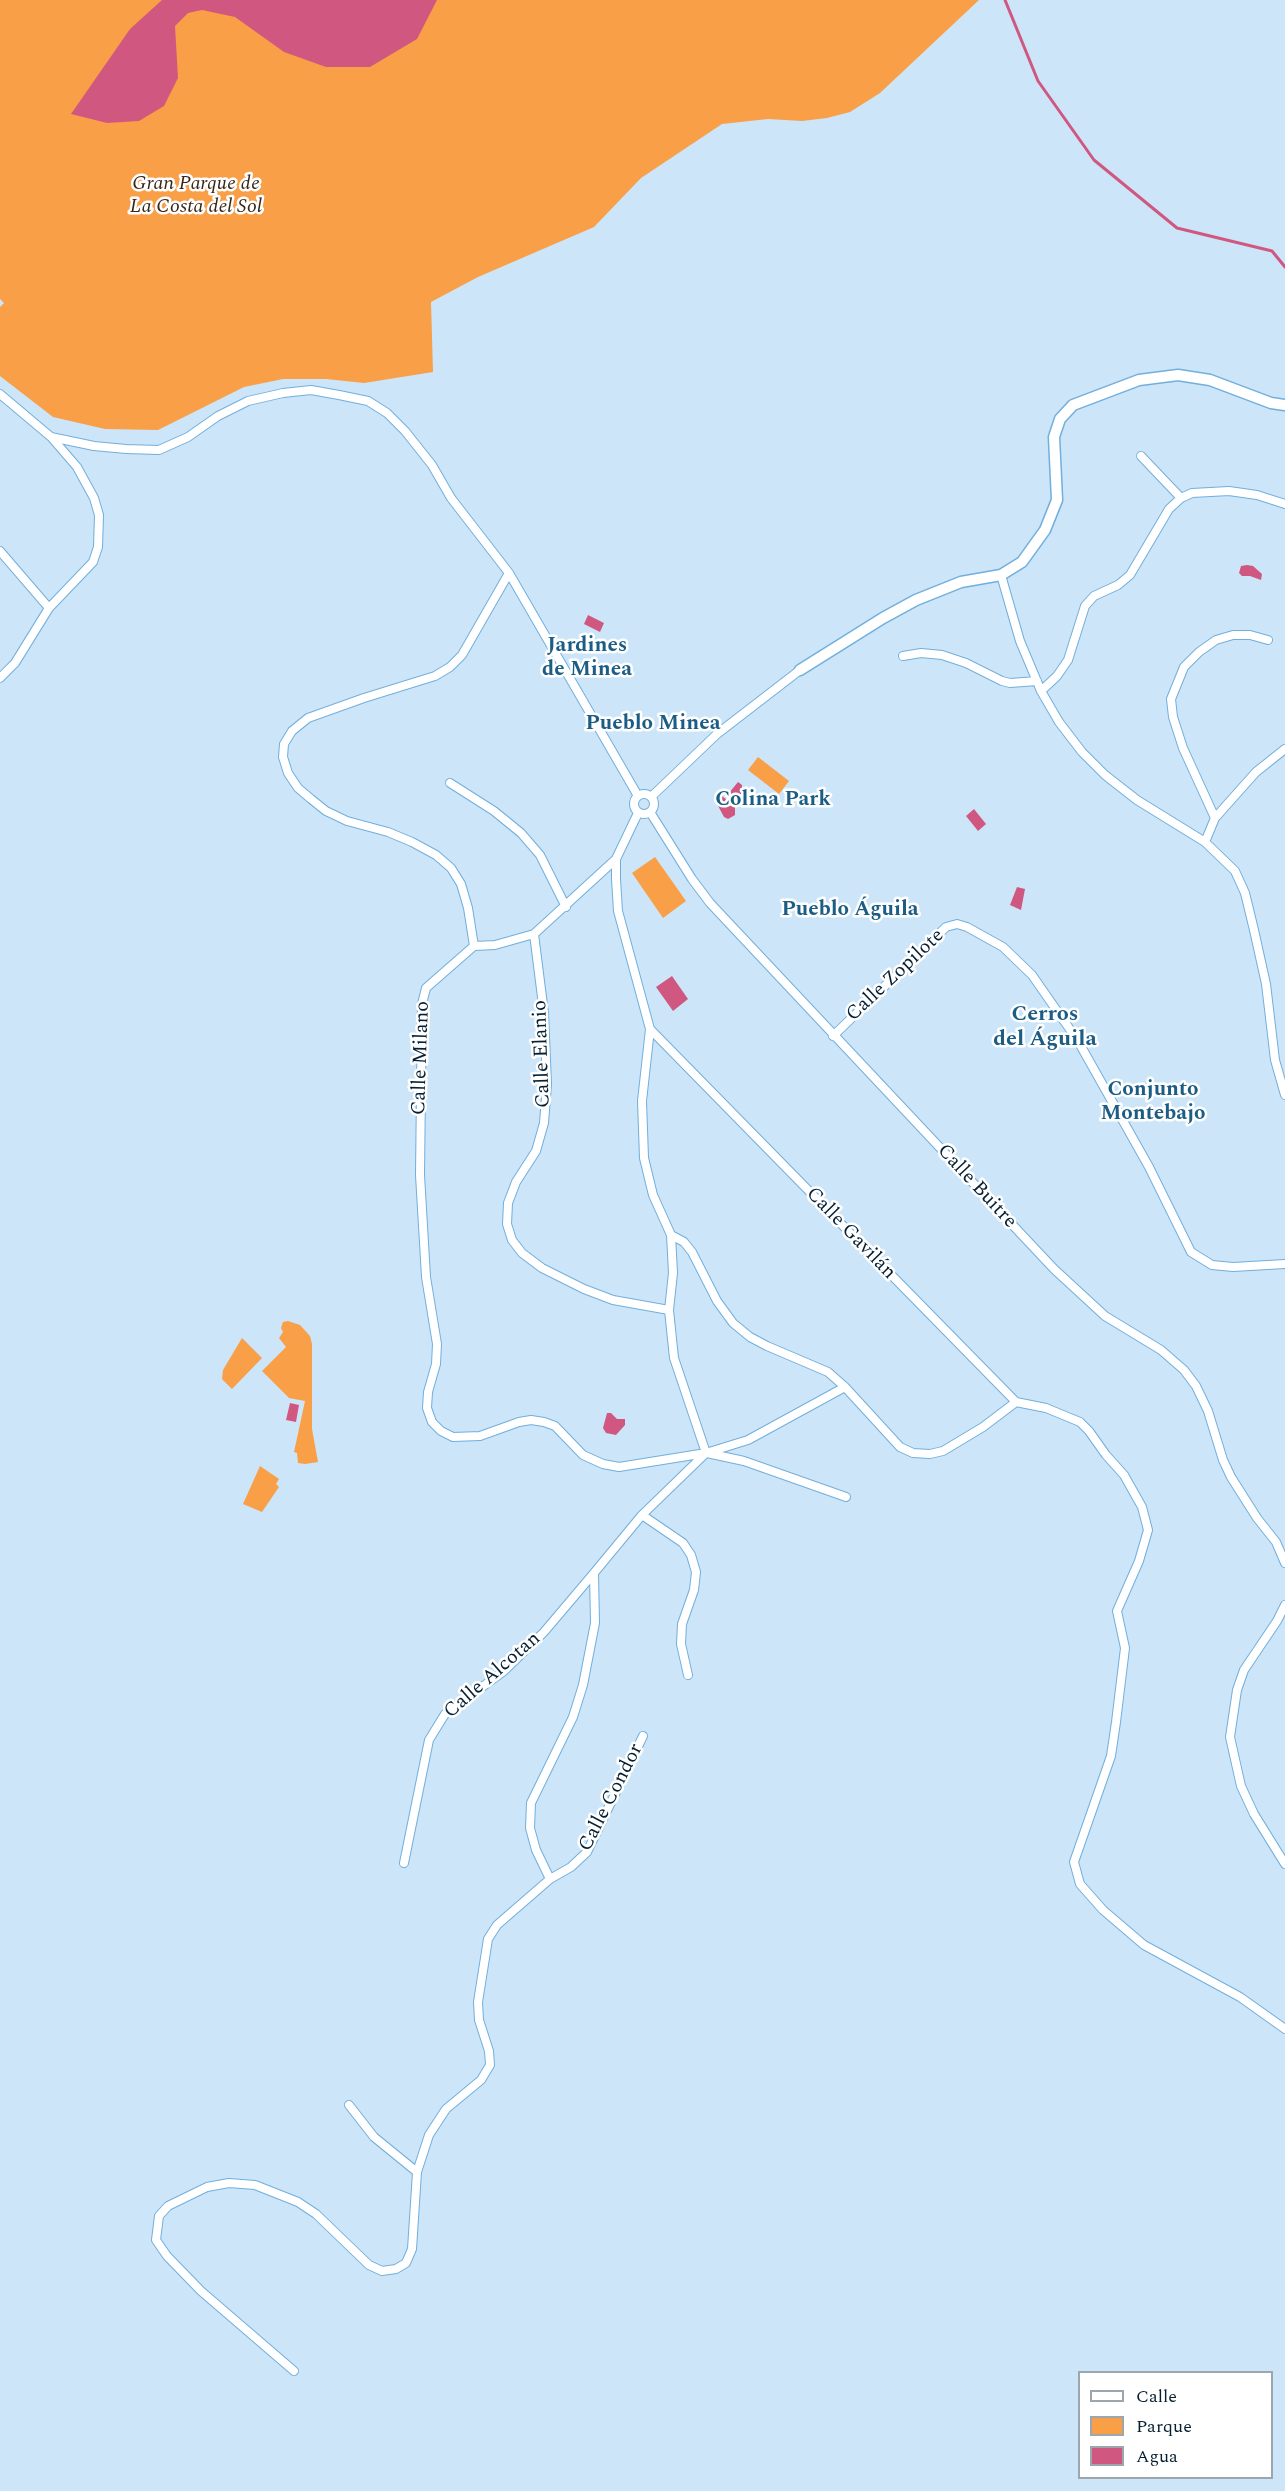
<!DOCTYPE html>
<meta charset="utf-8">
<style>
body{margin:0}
#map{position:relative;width:1285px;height:2491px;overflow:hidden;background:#cce5f8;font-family:Spectral,serif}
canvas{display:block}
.legend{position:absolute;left:1078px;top:2371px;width:195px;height:108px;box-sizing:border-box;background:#fff;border:2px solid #9ba6ad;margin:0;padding:8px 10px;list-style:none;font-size:18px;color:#062032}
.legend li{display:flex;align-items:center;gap:12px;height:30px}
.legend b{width:30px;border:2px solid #9ba6ad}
</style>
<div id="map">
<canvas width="1285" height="2491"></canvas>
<ul class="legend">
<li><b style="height:8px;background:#fff"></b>Calle</li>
<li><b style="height:16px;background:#f89f48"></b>Parque</li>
<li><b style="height:16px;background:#d05880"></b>Agua</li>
</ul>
</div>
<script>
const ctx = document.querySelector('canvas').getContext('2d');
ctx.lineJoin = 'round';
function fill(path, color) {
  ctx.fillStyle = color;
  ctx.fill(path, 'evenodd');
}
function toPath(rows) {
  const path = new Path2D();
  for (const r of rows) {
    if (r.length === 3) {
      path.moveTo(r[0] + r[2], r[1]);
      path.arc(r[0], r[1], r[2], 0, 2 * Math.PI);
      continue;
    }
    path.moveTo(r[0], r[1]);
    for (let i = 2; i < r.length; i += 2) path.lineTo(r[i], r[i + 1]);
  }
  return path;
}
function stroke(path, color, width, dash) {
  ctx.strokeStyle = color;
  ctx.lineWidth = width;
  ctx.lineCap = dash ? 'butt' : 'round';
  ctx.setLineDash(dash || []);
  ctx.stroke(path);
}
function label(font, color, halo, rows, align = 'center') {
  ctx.font = font + ' Spectral,serif';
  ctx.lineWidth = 5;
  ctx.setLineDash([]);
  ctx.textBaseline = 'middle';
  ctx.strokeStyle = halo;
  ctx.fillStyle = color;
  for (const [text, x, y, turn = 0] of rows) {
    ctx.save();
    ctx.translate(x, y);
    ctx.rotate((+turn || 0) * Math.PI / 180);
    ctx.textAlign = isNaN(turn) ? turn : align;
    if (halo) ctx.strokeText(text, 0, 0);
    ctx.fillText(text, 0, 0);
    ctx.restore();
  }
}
fill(toPath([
 [0,0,979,0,880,93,850,112,827,118,802,121,768,119,722,124,641,178,594,227,478,277,431,302,433,372,364,383,326,379,283,379,244,387,158,430,105,429,53,417,0,376,0,307,4,303,0,299],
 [758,757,789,781,779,794,748,770],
 [655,857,686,901,663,918,632,873],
 [288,1321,300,1325,310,1336,312,1344,312,1429,318,1462,305,1464,298,1463,297,1453,294,1452,305,1401,289,1398,262,1371,286,1347,279,1338,283,1332,281,1328,283,1322],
 [242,1338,262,1358,232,1389,222,1379,223,1370],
 [260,1466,279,1479,276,1484,279,1487,262,1512,243,1504]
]), '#f89f48');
fill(toPath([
 [162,0,437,0,417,39,370,67,326,67,284,52,235,17,202,10,188,13,175,26,178,78,164,106,139,121,107,123,71,114,130,29],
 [1247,565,1253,566,1262,574,1261,580,1250,576,1242,576,1239,573,1241,566],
 [588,615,604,623,600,632,584,624],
 [738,782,742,785,742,789,751,802,745,806,735,805,735,815,728,819,724,817,716,802,722,796,727,800,730,797,729,793],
 [974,809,986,824,978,831,966,816],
 [1017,887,1025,889,1021,910,1010,905],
 [672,976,688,999,673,1011,656,987],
 [290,1403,299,1405,296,1422,286,1420],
 [607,1413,611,1413,617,1419,625,1419,625,1425,616,1435,606,1433,603,1428]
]), '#d05880');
stroke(toPath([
 [1005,0,1038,81,1094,160,1177,228,1272,251,1285,267]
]), '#d05880', 3);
const street = toPath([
 [0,394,51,437,94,446,126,449,159,450,188,437,218,416,248,401,283,393,311,390,339,395,368,401,387,413,405,431,432,465,451,498,509,573,638,796],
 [1141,456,1181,498],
 [0,551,49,608],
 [509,573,462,655,450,667,435,676,364,698,308,718,292,731,284,744,283,757,288,773,298,788,311,799,326,811,347,821,388,832,412,842,436,855,451,868,461,884,468,908,474,946,426,988,422,1004,420,1175,426,1277,437,1344,436,1364,428,1392,427,1408,432,1422,441,1431,453,1437,480,1436,519,1422,531,1420,544,1422,555,1426,583,1455,603,1464,619,1467,706,1453,748,1440,845,1387],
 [1001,575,1020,641,1041,691,1059,722,1082,752,1105,775,1137,800,1205,842,1235,871,1245,893,1254,930,1266,984,1275,1060,1285,1095],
 [903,656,921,653,942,655,966,663,1002,681,1010,683,1037,681],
 [0,678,15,663,49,608,93,562,98,547,99,515,94,498,77,467,52,438],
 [1041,691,1057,676,1068,660,1085,606,1094,596,1118,585,1130,575,1169,509,1181,498,1192,493,1229,491,1257,495,1285,504],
 [450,783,494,811,521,833,540,855,566,907],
 [644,804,10],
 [651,797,717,734,800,670],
 [650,812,692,879,710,903,1054,1269,1105,1316,1161,1350,1184,1370,1196,1386,1208,1411,1223,1460,1231,1477,1257,1518,1276,1542,1285,1563],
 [1215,818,1183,748,1173,717,1171,699,1184,667,1199,652,1216,640,1233,635,1250,635,1268,640],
 [1205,842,1215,818,1256,772,1285,749],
 [534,934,544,1013,547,1084,544,1123,536,1151,516,1182,508,1203,507,1224,512,1240,522,1253,542,1268,584,1289,613,1300,669,1310],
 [474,946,495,945,534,934,616,859],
 [650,1029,1016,1402,1046,1408,1080,1422,1089,1431,1106,1455,1124,1475,1142,1507,1148,1530,1139,1561,1117,1611,1125,1648,1116,1722,1111,1756,1074,1862,1080,1884,1103,1910,1144,1945,1240,1997,1285,2029],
 [833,1036,946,927,957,924,967,927,1003,947,1032,975,1078,1041,1149,1167,1191,1252,1212,1265,1233,1267,1285,1264],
 [671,1235,684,1242,692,1252,717,1301,733,1323,750,1337,767,1346,828,1372,845,1387,900,1447,913,1453,930,1454,943,1451,983,1427,1016,1402],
 [707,1453,744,1461,846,1497],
 [642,1515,683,1543,691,1555,696,1572,694,1590,682,1624,681,1644,688,1675],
 [1285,1605,1277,1621,1244,1670,1237,1690,1230,1737,1241,1786,1254,1814,1285,1864],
 [404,1863,429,1740,445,1714,504,1671,544,1632,594,1573],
 [550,1879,571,1867,587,1852,643,1736],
 [349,2105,374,2137,417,2172],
 [294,2371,201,2291,167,2256,156,2240,159,2216,168,2206,207,2187,229,2183,255,2185,298,2202,316,2214,369,2265,382,2271,396,2269,406,2263,412,2249,417,2172,429,2135,446,2109,481,2080,490,2065,489,2051,479,2020,478,2002,488,1939,497,1925,550,1879,536,1850,530,1828,531,1803,573,1717,583,1685,595,1623,594,1573,642,1515,706,1453,674,1358,669,1310,673,1273,671,1235,653,1195,644,1158,642,1101,650,1029,618,911,616,879,616,859,638,813]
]);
const secondary = toPath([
 [800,670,883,618,916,600,961,582,1001,575,1022,562,1045,530,1057,500,1054,437,1060,419,1073,405,1139,380,1178,375,1210,380,1271,403,1285,405]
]);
stroke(street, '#71afdd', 10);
stroke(secondary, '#71afdd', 13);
stroke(street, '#fff', 8);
stroke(secondary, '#fff', 10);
label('italic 20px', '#382617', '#fff', [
 ["Gran Parque de",196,185],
 ["La Costa del Sol",196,208]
]);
label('20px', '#062032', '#fff', [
 ["Calle Zopilote",896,976,-43],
 ["Calle Elanio",543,1054,-92],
 ["Calle Milano",422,1058,-88],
 ["Calle Buitre",976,1187,47],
 ["Calle Gavilán",850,1234,46],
 ["Calle Alcotan",493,1676,-41],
 ["Calle Condor",612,1798,-63]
]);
label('bold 21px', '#1c5d86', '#fff', [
 ["Jardines",587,647],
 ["de Minea",587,671],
 ["Pueblo Minea",653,725],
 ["Colina Park",773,801],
 ["Pueblo Águila",850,911],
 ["Conjunto",1153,1091],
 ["Montebajo",1153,1115]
]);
label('bold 22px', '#1c5d86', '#fff', [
 ["Cerros",1045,1016],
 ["del Águila",1045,1041]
]);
</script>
